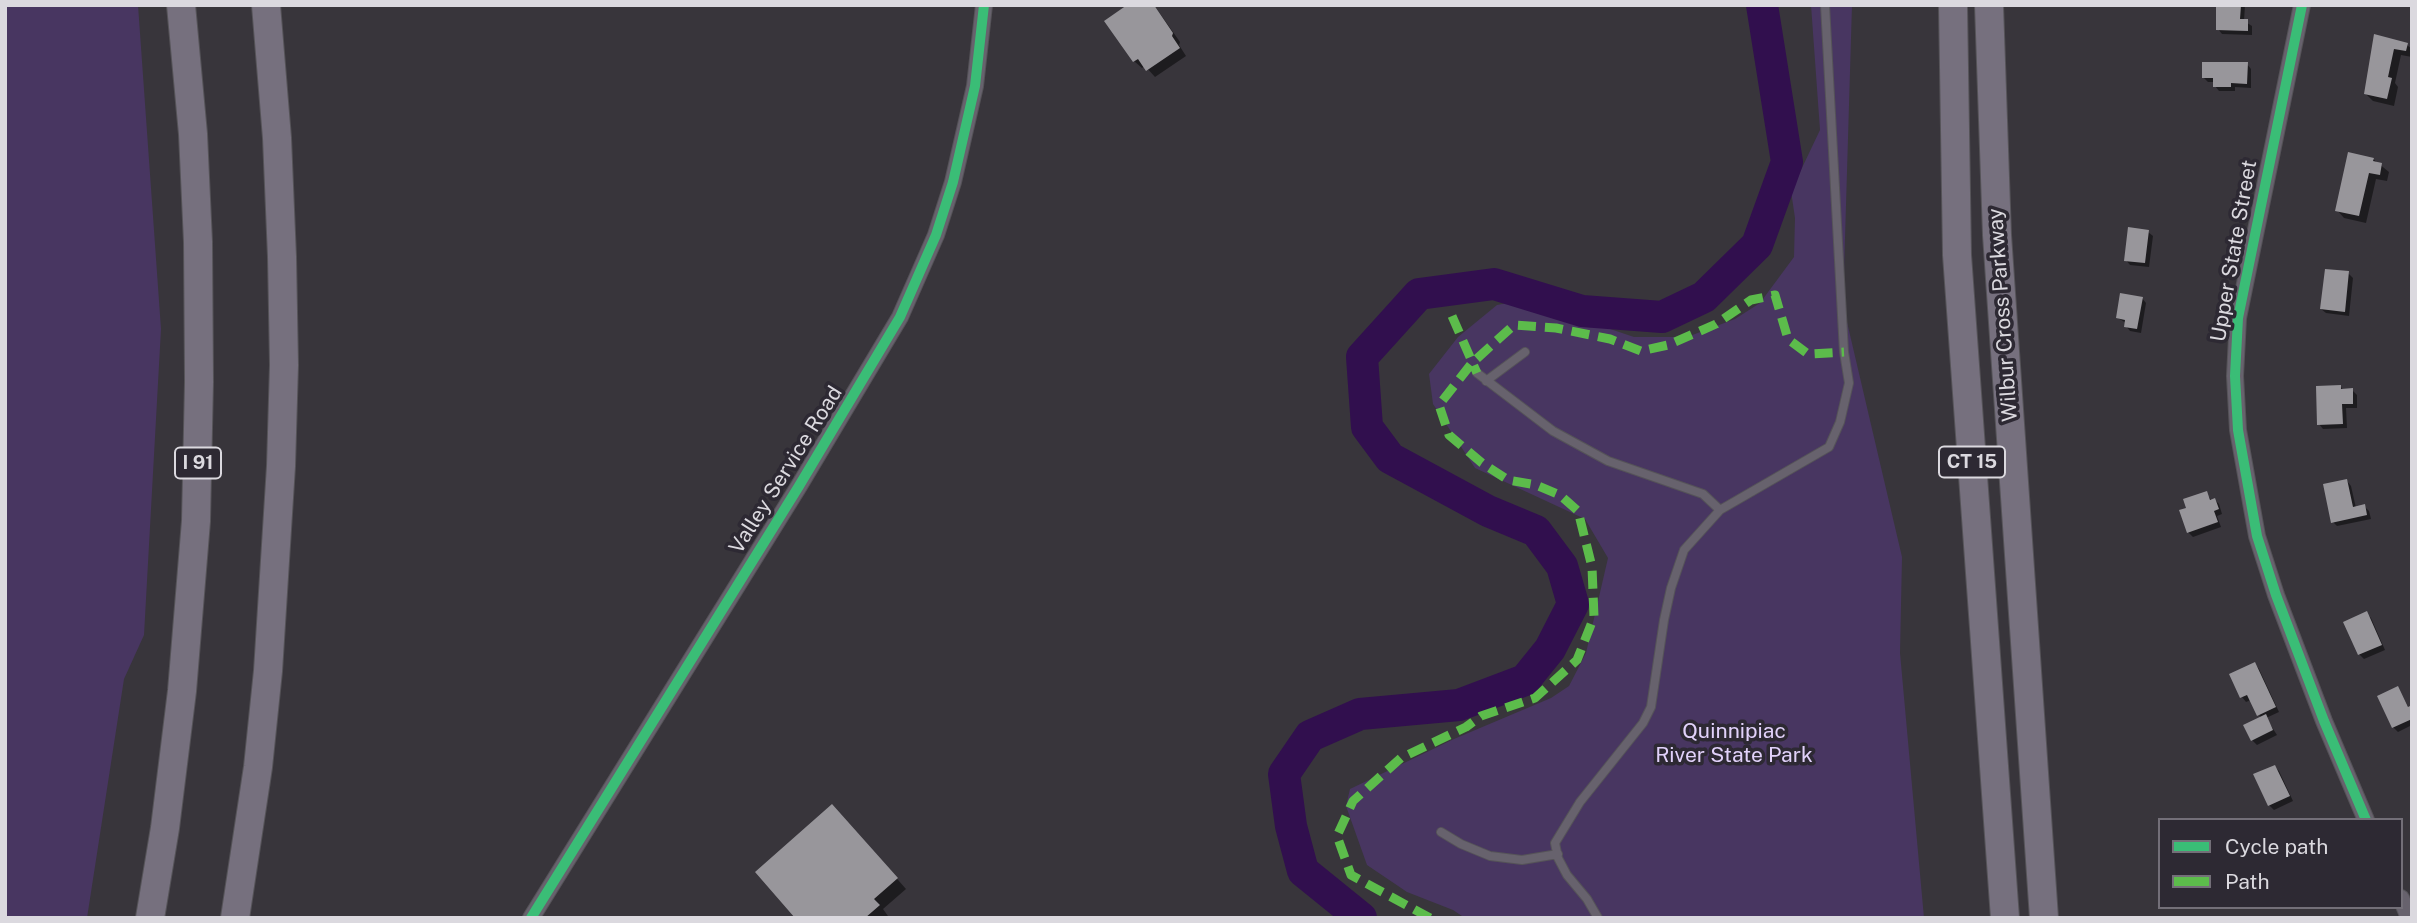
<!DOCTYPE html>
<style>
body{margin:0}
#map{position:relative;width:2417px;height:923px;overflow:hidden;background:#38353b;font-family:"Public Sans",sans-serif}
canvas{display:block}
.frame{position:absolute;inset:0;border:7px solid #dbd9df;pointer-events:none}
.legend{position:absolute;left:2158px;top:818px;width:245px;height:91px;box-sizing:border-box;background:#2d2933;border:2px solid #736f78;margin:0;padding:9px 12px;list-style:none;font-size:21px;color:#dbd9df}
.legend li{display:flex;align-items:center;gap:14px;height:35px}
.legend b{width:35px;border:2px solid #736f78}
</style>
<div id="map">
<canvas width="2417" height="923"></canvas>
<div class="frame"></div>
<ul class="legend">
<li><b style="height:9px;background:#3abd76"></b>Cycle path</li>
<li><b style="height:9px;background:#5cbc4b"></b>Path</li>
</ul>
</div>
<script>
const ctx = document.querySelector('canvas').getContext('2d');
ctx.lineJoin = 'round';
function fill(path, color) {
  ctx.fillStyle = color;
  ctx.fill(path, 'evenodd');
}
function toPath(rows) {
  const path = new Path2D();
  for (const r of rows) {
    path.moveTo(r[0], r[1]);
    for (let i = 2; i < r.length; i += 2) path.lineTo(r[i], r[i + 1]);
  }
  return path;
}
function stroke(path, color, width, dash) {
  ctx.strokeStyle = color;
  ctx.lineWidth = width;
  ctx.lineCap = dash ? 'butt' : 'round';
  ctx.setLineDash(dash || []);
  ctx.stroke(path);
}
function label(font, color, halo, rows, align = 'center') {
  ctx.font = font + ' "Public Sans",sans-serif';
  ctx.lineWidth = 7;
  ctx.setLineDash([]);
  ctx.textBaseline = 'middle';
  ctx.strokeStyle = halo;
  ctx.fillStyle = color;
  for (const [text, x, y, turn = 0] of rows) {
    ctx.save();
    ctx.translate(x, y);
    ctx.rotate((+turn || 0) * Math.PI / 180);
    ctx.textAlign = isNaN(turn) ? turn : align;
    if (halo) ctx.strokeText(text, 0, 0);
    ctx.fillText(text, 0, 0);
    ctx.restore();
  }
}
fill(toPath([
 [5,5,138,5,161,329,144,635,124,679,87,918,5,918],
 [1811,5,1852,5,1843,305,1902,557,1900,653,1924,918,1465,918,1453,910,1407,892,1367,865,1346,806,1350,789,1454,739,1551,698,1569,686,1586,653,1608,558,1585,519,1475,468,1433,404,1429,374,1458,337,1497,305,1524,300,1634,337,1687,337,1735,319,1760,303,1794,257,1795,218,1791,191,1820,130]
]), '#483661');
fill(toPath([
 [1154,5,1180,42,1179,45,1186,56,1155,77,1145,66,1142,68,1134,61],
 [2218,5,2245,5,2244,21,2252,26,2252,35,2222,34,2218,29],
 [2375,36,2407,45,2412,49,2412,57,2401,55,2395,83,2398,87,2394,106,2373,101,2366,94],
 [2247,64,2251,69,2251,88,2235,87,2235,91,2219,91,2215,86,2215,82,2208,82,2203,77],
 [2373,159,2389,172,2387,181,2376,179,2366,223,2344,218,2337,210],
 [2148,232,2153,236,2149,267,2130,265,2126,260],
 [2348,273,2353,278,2349,316,2326,313,2321,309],
 [2142,298,2146,303,2141,333,2130,331,2126,326,2126,323,2118,318],
 [2341,387,2344,391,2352,390,2357,395,2357,408,2346,408,2347,428,2323,429,2319,424],
 [2347,481,2351,486,2356,508,2364,506,2369,511,2371,519,2337,526,2333,522],
 [2206,493,2212,501,2215,500,2219,504,2222,514,2217,516,2221,527,2193,537,2188,532,2188,509],
 [2367,614,2371,618,2385,650,2364,659,2359,654],
 [2255,664,2259,669,2279,712,2266,718,2277,735,2257,745,2252,740,2261,718,2251,700,2246,702,2242,697,2231,675],
 [2398,688,2409,708,2412,707,2412,725,2398,732,2393,727],
 [2275,767,2279,771,2293,801,2274,810,2269,805],
 [842,816,906,889,883,909,888,916,886,918,797,918]
]), '#0007');
stroke(toPath([
 [1361,918,1303,871,1291,826,1284,774,1310,736,1360,714,1459,705,1525,680,1550,649,1573,604,1562,566,1536,531,1488,511,1390,458,1367,427,1362,357,1419,294,1494,284,1582,311,1662,317,1704,297,1757,245,1787,162,1762,5]
]), '#310f4e', 32);
fill(toPath([
 [1127,5,1154,5,1173,33,1172,36,1180,48,1146,71,1138,59,1133,62,1104,21],
 [2216,5,2241,5,2240,19,2248,19,2248,31,2216,30],
 [2374,34,2408,43,2406,51,2394,49,2388,77,2392,78,2387,99,2364,94],
 [2202,62,2248,62,2247,84,2231,83,2231,87,2213,87,2213,78,2202,78],
 [2348,152,2374,158,2373,161,2382,163,2380,175,2369,173,2359,216,2335,211],
 [2128,227,2149,230,2145,263,2124,261],
 [2325,269,2349,271,2345,312,2320,309],
 [2120,293,2143,297,2137,329,2124,327,2125,320,2116,318],
 [2341,385,2341,389,2353,388,2353,404,2342,404,2343,424,2317,425,2316,386],
 [2347,479,2353,507,2365,504,2367,515,2331,523,2323,484],
 [2207,491,2210,500,2215,498,2219,509,2214,511,2218,522,2187,533,2179,510,2186,508,2183,499],
 [2367,611,2382,645,2358,655,2343,622],
 [2255,662,2276,707,2257,716,2247,695,2240,698,2229,674],
 [2398,686,2408,707,2412,705,2412,719,2392,728,2377,696],
 [2266,714,2273,730,2251,741,2243,725],
 [2275,765,2290,796,2268,806,2253,774],
 [832,804,898,878,874,899,880,905,865,918,795,918,755,872]
]), '#98969b');
const service = toPath([
 [1477,373,1553,431,1608,461,1703,494,1720,510],
 [1486,381,1525,352],
 [1441,832,1461,844,1490,856,1522,860,1558,854],
 [1598,918,1587,899,1567,875,1558,858,1555,843,1580,802,1643,723,1651,707,1664,620,1671,588,1684,550,1720,510,1829,447,1840,422,1849,383,1844,352,1825,5]
]);
const minor = toPath([
 [2302,5,2238,318,2235,376,2238,430,2257,536,2276,595,2324,721,2366,820],
 [2401,898,2409,918],
 [531,918,799,486,900,317,936,235,953,182,975,86,984,5]
]);
const motorway = toPath([
 [1953,5,1957,255,2005,918],
 [1989,5,1997,235,2044,918],
 [150,918,165,828,182,691,196,521,199,382,198,242,193,134,181,5],
 [235,918,258,767,268,671,281,466,284,365,282,257,277,138,266,5]
]);
stroke(service, '#555358', 10);
stroke(minor, '#555358', 18);
stroke(motorway, '#555358', 30);
stroke(service, '#67626d', 8);
stroke(minor, '#67626d', 16);
stroke(motorway, '#76707e', 28);
stroke(toPath([
 [1452,316,1477,373],
 [1430,918,1351,875,1337,836,1353,801,1401,758,1466,727,1481,716,1535,698,1577,660,1594,617,1592,567,1578,511,1560,495,1536,485,1508,480,1482,463,1449,435,1439,405,1472,363,1514,325,1556,328,1610,339,1641,351,1668,345,1716,324,1751,300,1775,295,1788,339,1808,354,1844,352]
]), '#5cbc4b', 9, [18, 9]);
stroke(toPath([
 [2302,5,2238,318,2235,376,2238,430,2257,536,2276,595,2324,721,2366,820],
 [531,918,799,486,900,317,936,235,953,182,975,86,984,5]
]), '#3abd76', 10);
for (const [x, y, w] of [
 [1972,462,66],
 [198,463,46]
]) {
  const box = new Path2D();
  box.roundRect(x - w / 2, y - 15.5, w, 31, 5);
  ctx.fillStyle = '#2d2933';
  ctx.fill(box);
  stroke(box, '#dbd9df', 2);
}
label('bold 19px', '#dbd9df', null, [
 ["CT 15",1972,462],
 ["I 91",198,463]
]);
label('21px', '#dbd9df', '#2d2933', [
 ["Upper State Street",2234,251,-80],
 ["Wilbur Cross Parkway",2003,315,-94],
 ["Valley Service Road",786,470,-58]
]);
label('21px', '#e1d1fa', '#2d2933', [
 ["Quinnipiac",1734,732],
 ["River State Park",1734,756]
]);
</script>
